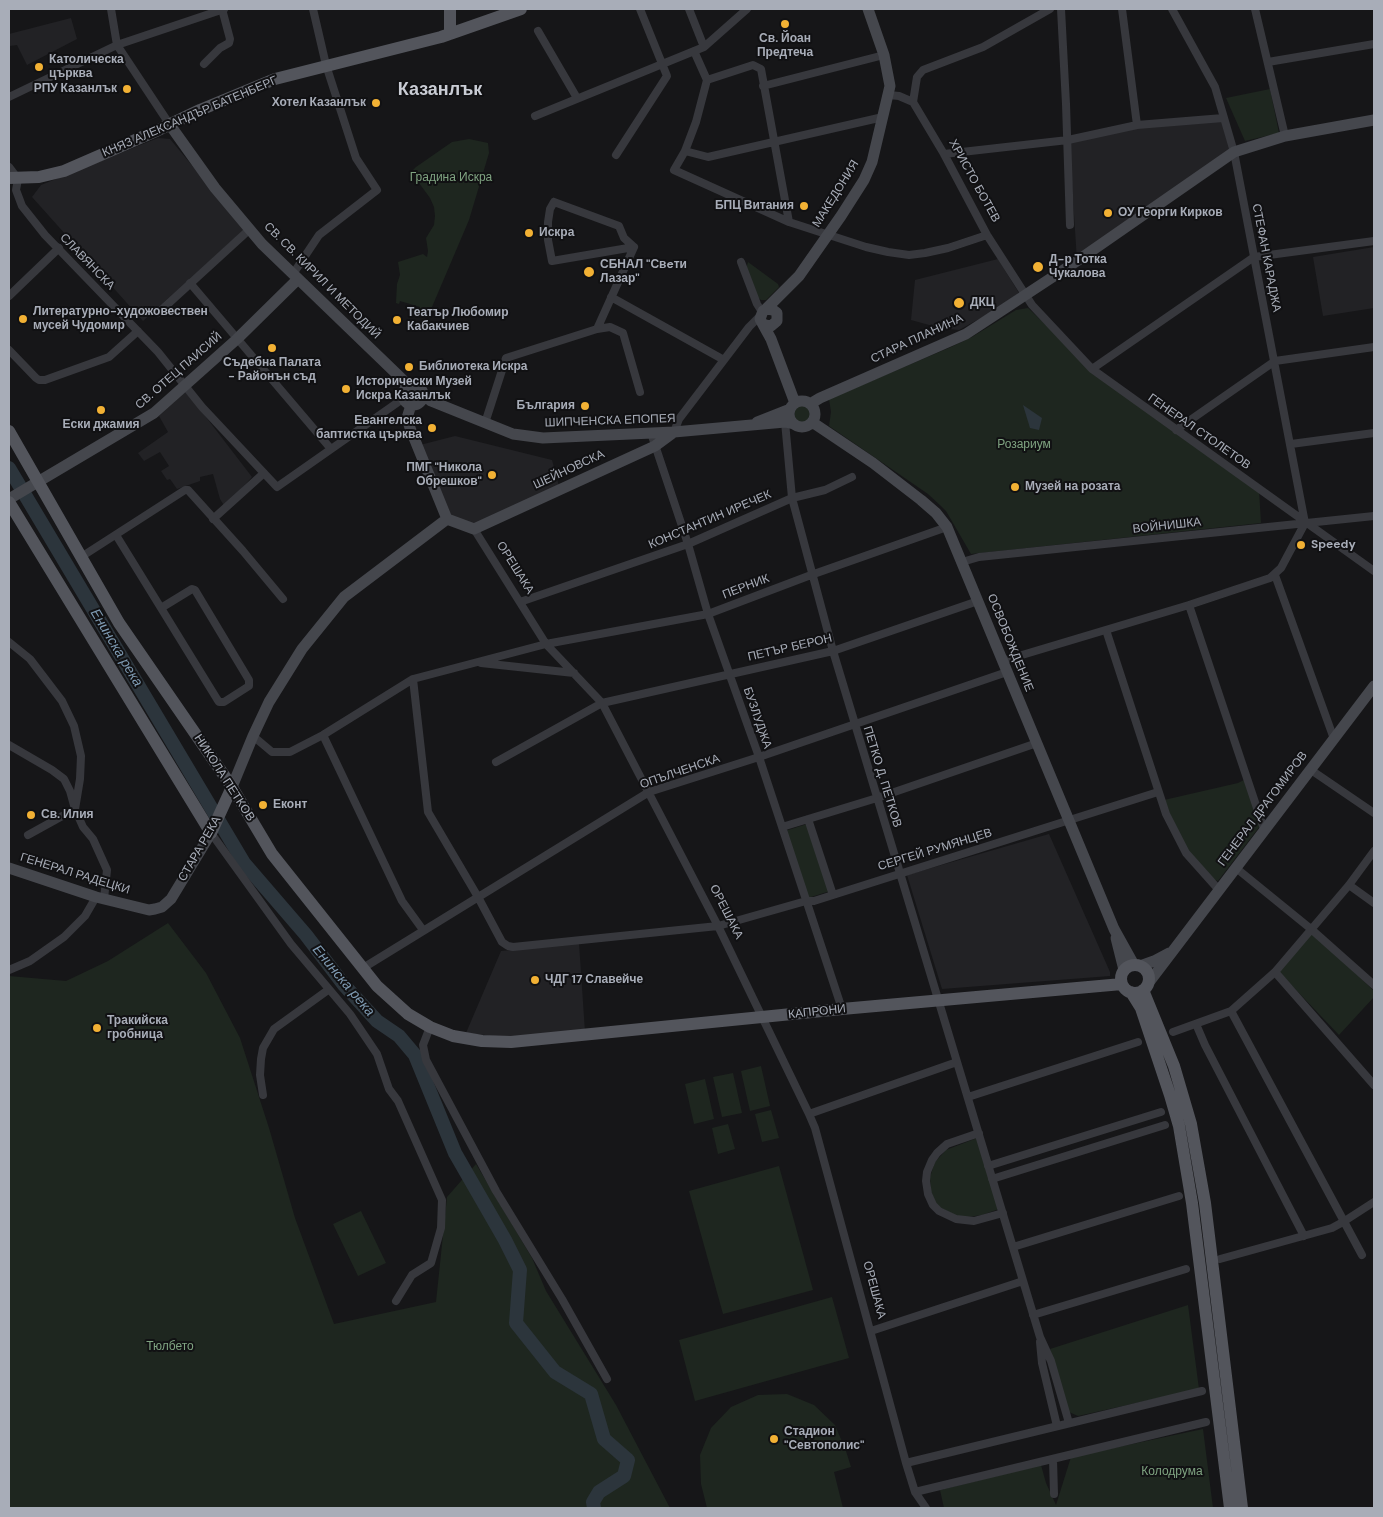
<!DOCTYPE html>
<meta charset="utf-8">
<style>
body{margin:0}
#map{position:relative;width:1383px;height:1517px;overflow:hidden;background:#161618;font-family:"DM Sans",sans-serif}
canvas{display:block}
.frame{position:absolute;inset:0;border:10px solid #a8adb8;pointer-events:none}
</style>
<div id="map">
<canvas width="1383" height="1517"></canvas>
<div class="frame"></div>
</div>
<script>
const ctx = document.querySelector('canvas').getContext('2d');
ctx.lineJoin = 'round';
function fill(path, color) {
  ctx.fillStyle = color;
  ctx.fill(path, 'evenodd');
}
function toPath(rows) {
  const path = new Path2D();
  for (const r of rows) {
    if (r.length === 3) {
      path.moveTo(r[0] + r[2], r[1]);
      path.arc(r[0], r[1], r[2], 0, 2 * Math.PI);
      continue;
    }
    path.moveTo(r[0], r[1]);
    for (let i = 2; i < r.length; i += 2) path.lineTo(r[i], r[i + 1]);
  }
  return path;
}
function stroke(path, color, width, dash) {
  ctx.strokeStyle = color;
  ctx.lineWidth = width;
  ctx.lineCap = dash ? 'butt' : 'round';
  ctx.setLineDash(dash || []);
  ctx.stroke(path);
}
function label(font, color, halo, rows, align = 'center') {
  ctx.font = font + ' "DM Sans",sans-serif';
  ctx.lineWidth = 4;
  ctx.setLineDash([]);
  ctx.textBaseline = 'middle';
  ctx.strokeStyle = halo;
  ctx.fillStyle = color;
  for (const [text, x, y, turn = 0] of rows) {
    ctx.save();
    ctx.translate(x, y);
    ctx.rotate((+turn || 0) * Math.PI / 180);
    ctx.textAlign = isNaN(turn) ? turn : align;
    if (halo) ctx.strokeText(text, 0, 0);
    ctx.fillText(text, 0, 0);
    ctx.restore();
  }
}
fill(toPath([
 [71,18,77,39,27,65,17,45,10,46,9,34],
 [1223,118,1234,152,1077,261,1069,136],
 [158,138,170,139,245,229,143,321,32,197,41,185],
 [1374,247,1374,308,1323,316,1313,257],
 [998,259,1019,293,990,313,959,330,940,328,911,320,915,280],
 [186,391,252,477,225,507,220,499,213,474,200,477,200,481,177,489,170,479,167,480,161,471,169,466,160,452,144,461,138,453,168,432,159,416],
 [455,436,552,460,560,490,474,529,447,519,416,446],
 [1049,834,1110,972,1110,976,942,989,907,875],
 [579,943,585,1032,514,1038,466,1033,501,951]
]), '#222225');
fill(toPath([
 [1270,89,1279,133,1245,141,1226,98],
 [469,139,488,143,489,153,469,220,429,314,419,311,420,307,400,301,399,304,396,303,397,284,400,275,398,262,423,254,427,257,428,251,426,238,434,225,435,216,434,207,430,198,411,172,416,167,452,142],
 [748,262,778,284,779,287,766,300,761,300,757,297,746,269],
 [1028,308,1092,369,1259,490,1261,523,971,554,946,511,942,507,928,494,829,426,831,412,829,399,951,347,972,337,1016,310],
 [802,414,8],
 [1246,779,1260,826,1218,881,1210,878,1188,851,1169,813,1164,800,1238,783],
 [807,824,830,891,808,898,785,831],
 [168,923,206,973,240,1038,269,1128,295,1218,334,1324,436,1302,447,1197,476,1164,532,1258,546,1291,616,1405,670,1508,9,1508,9,976,66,981,108,961],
 [1313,932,1374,991,1374,997,1339,1035,1278,971],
 [761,1066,770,1106,750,1111,741,1071],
 [733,1073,742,1113,722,1117,713,1077],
 [705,1079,714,1119,694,1124,685,1084],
 [771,1110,779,1138,762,1142,755,1114],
 [728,1124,735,1149,718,1154,712,1128],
 [977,1138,999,1209,982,1215,961,1218,937,1206,931,1192,930,1177,935,1162,946,1150],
 [779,1166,813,1290,723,1314,689,1191],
 [361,1211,386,1263,358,1276,333,1224],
 [832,1297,849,1358,695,1401,679,1340],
 [1188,1305,1199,1389,1078,1416,1069,1412,1050,1349],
 [787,1394,814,1405,835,1425,846,1451,851,1467,834,1472,843,1508,707,1508,701,1484,700,1455,711,1428,731,1407,758,1395],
 [1203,1429,1213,1508,944,1508,940,1490,1041,1465,1046,1483,1056,1505,1071,1457]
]), '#1e261f');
fill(toPath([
 [1023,405,1042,418,1039,430,1030,428]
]), '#2c353c');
stroke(toPath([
 [9,468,244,863,306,935,344,985,377,1021,399,1036,415,1055,455,1153,505,1240,520,1270,516,1323,555,1372,591,1394,604,1439,628,1460,624,1476,599,1492,593,1502,594,1508]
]), '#2c353c', 14);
stroke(toPath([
 [111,9,117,45,170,125],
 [689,9,704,47],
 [1061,9,1066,104,1070,225],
 [1122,9,1137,125],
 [1172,9,1215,87,1234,152,1305,523],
 [1255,9,1285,136],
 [538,31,577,98],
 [694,51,707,80,696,122,685,151,674,170,789,222,866,247,888,252,909,255,925,253,948,248,987,235],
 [1268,62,1374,44],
 [204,64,220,48,229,43,230,39,222,9],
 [707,80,753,65,761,69,789,222],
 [763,86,884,55],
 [889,95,899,96,913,102,944,154,987,235,1032,305,1092,369,1374,571],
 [9,97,117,45,224,9],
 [913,102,917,77,923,70,983,47,1050,9],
 [535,116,704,47,747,9],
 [685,151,708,157,883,117],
 [944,154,1068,140,1137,125,1223,118],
 [616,155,667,76,640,9],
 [9,167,18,179,16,190,22,206,45,235,158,352,202,407,277,487,404,398],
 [554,202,619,226,624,238,634,247,552,261,548,240,548,222,550,209,554,202],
 [741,262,757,304,762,312],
 [293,274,319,235,377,190,356,158,326,65,313,9],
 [190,283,331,449],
 [9,296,59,248],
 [611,297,724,360],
 [158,313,250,229],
 [597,329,610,327,623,333,640,392],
 [9,350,36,378,39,380,45,380,109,357,138,331],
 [1092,369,1254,257,1374,241],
 [785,422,792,498,833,651,1040,1337,1051,1361,1069,1423],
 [485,423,506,358,597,329,634,247],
 [1176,430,1275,361,1374,347],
 [674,432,679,419,749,327,760,316],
 [651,433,688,544,708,614,759,757,842,1009],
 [1291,444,1374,433],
 [213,519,264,473],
 [474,529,546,644,602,703,718,926,809,1114,815,1128,906,1463,915,1492,926,1508],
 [116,535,161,608,217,699,219,702,224,702,249,686,249,680,195,590,192,589,161,608],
 [81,557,185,490,188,490,243,551,283,599],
 [962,562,979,557,1374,516],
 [1275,575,1334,739],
 [520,602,688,544,792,498,825,490,852,477],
 [1189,605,1264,829],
 [1106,630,1166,814,1186,853,1219,890],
 [9,642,30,659,62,701,74,726,81,756,80,779,75,809,83,827,93,839,107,870,104,899],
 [1002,661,1189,605,1270,578,1281,568,1305,523],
 [481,663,574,673],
 [413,679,428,812,478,897,502,942,508,946,513,947,718,926,806,901,814,901,1158,792],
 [323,735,402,901,423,930],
 [253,736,272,752,290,752,323,735,413,679,546,644,708,614,811,575,947,527],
 [9,745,52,770,64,779,70,791,75,809,28,835],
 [496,762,602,703,833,651,978,601],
 [1311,770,1374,813],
 [808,819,833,895],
 [782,827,877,798,1037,743],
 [211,833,291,944,350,1014,377,1054,389,1089,398,1101,442,1200,441,1228,431,1263,412,1275,396,1301],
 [1236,868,1311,929,1374,985],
 [1349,885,1374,903],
 [363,968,649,792,759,757,1007,672],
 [9,970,30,961,64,937,85,916,96,897],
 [1275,972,1374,1085],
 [1231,1011,1362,1255],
 [1196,1024,1205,1045,1304,1236],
 [430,1027,423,1045,426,1060,496,1191,562,1299,607,1379],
 [1173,1032,1231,1011,1275,972,1349,885,1374,851],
 [263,1095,260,1075,261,1059,263,1048,274,1029,328,990],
 [968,1097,1138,1042],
 [809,1114,957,1062],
 [979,1133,947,1144,937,1153,932,1160,927,1172,926,1181,928,1194,933,1205,939,1211,956,1219,974,1221,1003,1213],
 [988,1166,1161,1112],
 [992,1179,1165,1125],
 [1013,1247,1179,1196],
 [1220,1259,1332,1228,1343,1222,1374,1202],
 [1033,1315,1186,1269],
 [871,1331,1023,1281],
 [1040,1342,1042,1363,1057,1426],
 [1053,1459,1054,1494],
 [906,1463,1202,1391],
 [915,1492,1206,1422]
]), '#37383d', 8);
stroke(toPath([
 [170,125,215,188,262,244,403,380,407,387],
 [765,310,799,276,841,216,864,180,872,162,890,86,884,55,868,9],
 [765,325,771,326,777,321,777,313,773,310,767,309,763,311,760,319,771,339,795,403],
 [413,395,10],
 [424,395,431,401,513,434,543,438,674,432,785,422,794,424],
 [802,414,13],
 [810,404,820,398,966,334,1077,261,1234,152,1285,136,1374,120],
 [411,405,407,418,410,428,447,519,474,529,655,446,674,432],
 [757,422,790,409],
 [812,422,873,463,921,500,936,513,947,527,1114,929,1134,965],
 [9,499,154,413,237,339,298,279],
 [232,787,253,736,269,702,302,649,344,597,447,519],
 [9,868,96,897,149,910,155,909,162,907,171,899,211,833],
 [1116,938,1124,970],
 [1140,966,1154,961,1169,953],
 [1147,985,1374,686]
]), '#45474d', 11);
stroke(toPath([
 [450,34,450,9],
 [9,178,39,177,64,171,156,131,200,110,275,79,441,37,521,9],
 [9,431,119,623,232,787,272,854,377,986,408,1014,430,1027,453,1036,482,1041,511,1042,842,1009,1122,984],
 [9,502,211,833],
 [211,833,232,787],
 [1135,979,14],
 [1143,990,1174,1066,1191,1124,1205,1203,1242,1508],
 [1131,992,1141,1008,1170,1095,1179,1126,1192,1203,1230,1508]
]), '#53555c', 12);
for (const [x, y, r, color] of [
 [785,24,5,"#f2b134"],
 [39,67,5,"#f2b134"],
 [127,89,5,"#f2b134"],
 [376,103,5,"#f2b134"],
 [804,206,5,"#f2b134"],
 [1108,213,5,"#f2b134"],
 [529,233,5,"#f2b134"],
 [1038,267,6,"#f2b134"],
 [589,272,6,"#f2b134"],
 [959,303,6,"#f2b134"],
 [23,319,5,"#f2b134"],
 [397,320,5,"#f2b134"],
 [272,348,5,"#f2b134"],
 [409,367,5,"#f2b134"],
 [346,389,5,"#f2b134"],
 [585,406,5,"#f2b134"],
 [101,410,5,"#f2b134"],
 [432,428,5,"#f2b134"],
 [492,475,5,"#f2b134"],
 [1015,487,5,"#f2b134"],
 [1301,545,5,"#f2b134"],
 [263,805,5,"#f2b134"],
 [31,815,5,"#f2b134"],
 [535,980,5,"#f2b134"],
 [97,1028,5,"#f2b134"],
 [774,1439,5,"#f2b134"]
]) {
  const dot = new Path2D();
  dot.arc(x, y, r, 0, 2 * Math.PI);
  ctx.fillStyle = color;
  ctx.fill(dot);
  stroke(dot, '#111113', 2);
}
label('bold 12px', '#a8adb8', '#111113', [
 ["Св. Йоан",785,39,"center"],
 ["Предтеча",785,53,"center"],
 ["Католическа",49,60],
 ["църква",49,74],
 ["РПУ Казанлък",117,89,"right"],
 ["Хотел Казанлък",366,103,"right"],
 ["БПЦ Витания",794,206,"right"],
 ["ОУ Георги Кирков",1118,213],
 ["Искра",539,233],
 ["Д-р Тотка",1049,260],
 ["Чукалова",1049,274],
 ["СБНАЛ \"Свeти",600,265],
 ["Лазар\"",600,279],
 ["ДКЦ",970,303],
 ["Литературно-художовествен",33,312],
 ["мусей Чудомир",33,326],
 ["Театър Любомир",407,313],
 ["Кабакчиев",407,327],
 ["Съдебна Палата",272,363,"center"],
 ["- Районън съд",272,377,"center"],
 ["Библиотека Искра",419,367],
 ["Исторически Музей",356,382],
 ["Искра Казанлък",356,396],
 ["България",575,406,"right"],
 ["Евангелска",422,421,"right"],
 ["баптистка църква",422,435,"right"],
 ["Ески джамия",101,425,"center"],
 ["ПМГ \"Никола",482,468,"right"],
 ["Обрешков\"",482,482,"right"],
 ["Музей на розата",1025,487],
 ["Speedy",1311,545],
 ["Еконт",273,805],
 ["Св. Илия",41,815],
 ["ЧДГ 17 Славейче",545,980],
 ["Тракийска",107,1021],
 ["гробница",107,1035],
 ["Стадион",784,1432],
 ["\"Севтополис\"",784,1446]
], 'left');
label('12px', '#a8adb8', '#111113', [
 ["КНЯЗ АЛЕКСАНДЪР БАТЕНБЕРГ",190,117,-23],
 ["ХРИСТО БОТЕВ",974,181,61],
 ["МАКЕДОНИЯ",836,194,-58],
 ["СТЕФАН КАРАДЖА",1266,258,79],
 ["СЛАВЯНСКА",87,262,46],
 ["СВ. СВ. КИРИЛ И МЕТОДИЙ",322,281,45],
 ["СТАРА ПЛАНИНА",917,339,-25],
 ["СВ. ОТЕЦ ПАИСИЙ",179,371,-41],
 ["ШИПЧЕНСКА ЕПОПЕЯ",610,421,-2],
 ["ГЕНЕРАЛ СТОЛЕТОВ",1199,432,35],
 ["ШЕЙНОВСКА",569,470,-25],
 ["КОНСТАНТИН ИРЕЧЕК",710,520,-23],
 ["ВОЙНИШКА",1167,526,-6],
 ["ОРЕШАКА",515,568,58],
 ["ПЕРНИК",746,587,-21],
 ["ОСВОБОЖДЕНИЕ",1010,643,68],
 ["ПЕТЪР БЕРОН",790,648,-13],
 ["БУЗЛУДЖА",757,718,71],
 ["ОПЪЛЧЕНСКА",680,772,-19],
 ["ПЕТКО Д. ПЕТКОВ",882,777,73],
 ["НИКОЛА ПЕТКОВ",224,778,57],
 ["ГЕНЕРАЛ ДРАГОМИРОВ",1263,809,-53],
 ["СТАРА РЕКА",200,849,-60],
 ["СЕРГЕЙ РУМЯНЦЕВ",935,850,-17],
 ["ГЕНЕРАЛ РАДЕЦКИ",75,874,17],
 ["ОРЕШАКА",726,912,63],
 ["КАПРОНИ",817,1012,-6],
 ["ОРЕШАКА",874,1290,75]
]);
label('12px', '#7fa381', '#111113', [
 ["Градина Искра",451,178],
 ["Розариум",1024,445],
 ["Тюлбето",170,1347],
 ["Колодрума",1172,1472]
]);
label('italic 14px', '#7f9bb3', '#111113', [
 ["Енинска река",116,648,59],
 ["Енинска река",343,981,50]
]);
label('bold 18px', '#c9ccd4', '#111113', [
 ["Казанлък",440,90]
]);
</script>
